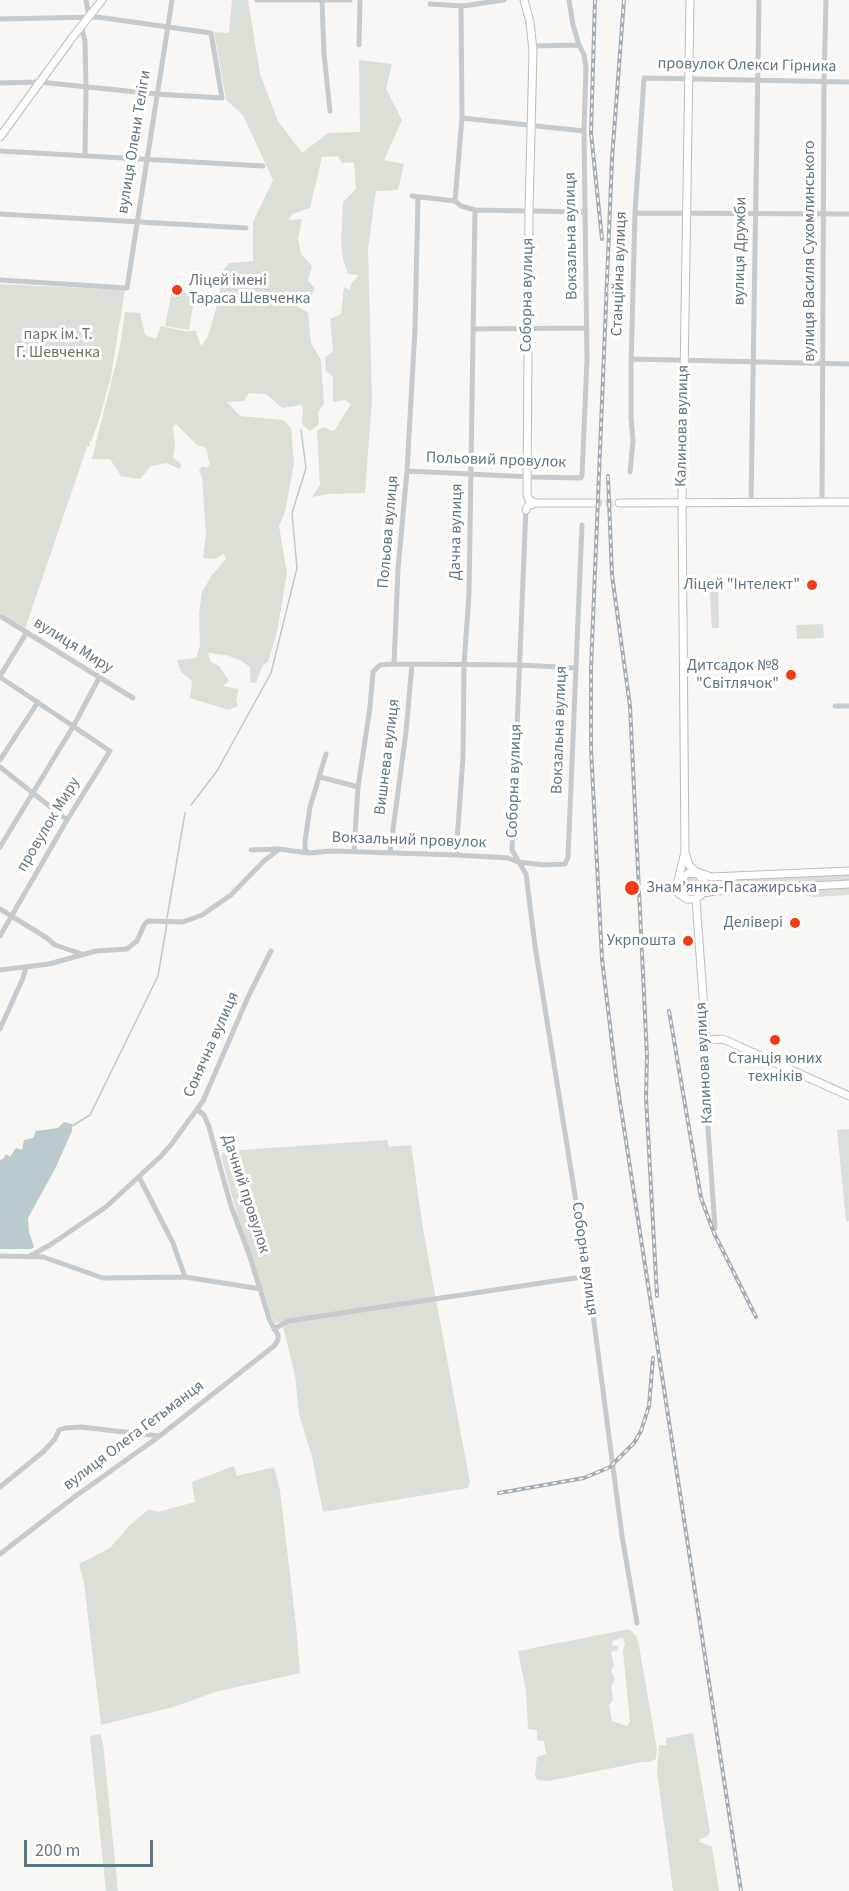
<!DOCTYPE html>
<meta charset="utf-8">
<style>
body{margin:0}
#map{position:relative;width:849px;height:1891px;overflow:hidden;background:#f8f7f4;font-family:"Source Sans 3",sans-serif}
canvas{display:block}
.scale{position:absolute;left:24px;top:1840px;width:129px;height:27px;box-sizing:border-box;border:3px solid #607682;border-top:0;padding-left:8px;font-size:18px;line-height:21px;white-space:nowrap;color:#607682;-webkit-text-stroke:4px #fff;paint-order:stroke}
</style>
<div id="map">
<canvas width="849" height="1891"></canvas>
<div class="scale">200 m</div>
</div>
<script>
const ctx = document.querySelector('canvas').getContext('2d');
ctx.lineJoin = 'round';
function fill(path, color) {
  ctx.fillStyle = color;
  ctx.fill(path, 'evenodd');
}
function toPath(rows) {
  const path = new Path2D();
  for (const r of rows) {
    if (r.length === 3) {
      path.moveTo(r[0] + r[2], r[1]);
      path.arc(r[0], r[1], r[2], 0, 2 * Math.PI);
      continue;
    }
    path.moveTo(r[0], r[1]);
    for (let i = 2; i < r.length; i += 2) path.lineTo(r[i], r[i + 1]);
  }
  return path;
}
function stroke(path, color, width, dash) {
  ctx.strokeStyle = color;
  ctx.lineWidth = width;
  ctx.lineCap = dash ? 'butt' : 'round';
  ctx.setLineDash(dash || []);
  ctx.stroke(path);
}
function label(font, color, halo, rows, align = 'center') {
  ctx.font = font + ' "Source Sans 3",sans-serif';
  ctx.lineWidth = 6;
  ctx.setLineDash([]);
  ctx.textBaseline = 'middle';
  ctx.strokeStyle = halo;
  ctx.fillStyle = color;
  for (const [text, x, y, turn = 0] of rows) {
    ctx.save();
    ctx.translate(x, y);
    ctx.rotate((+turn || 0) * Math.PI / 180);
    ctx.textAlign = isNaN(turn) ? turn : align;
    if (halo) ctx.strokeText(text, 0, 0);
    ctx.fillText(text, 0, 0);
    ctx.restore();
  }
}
fill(toPath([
 [232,0,248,0,260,74,278,121,302,153,328,133,360,132,359,60,392,64,386,89,402,120,384,160,404,164,398,190,376,191,368,248,372,399,365,493,330,494,312,497,320,485,317,431,323,427,334,431,351,404,345,400,333,402,333,377,326,371,325,357,333,352,330,319,341,314,344,287,350,290,351,284,359,275,348,274,343,259,341,239,343,202,356,189,354,162,342,163,338,156,322,157,310,208,292,214,289,220,302,219,298,239,301,254,312,266,308,281,315,288,308,302,294,300,293,304,308,312,311,343,321,360,324,403,318,413,319,424,310,431,302,424,303,408,301,405,282,408,266,394,249,393,244,401,227,402,240,416,283,420,291,428,294,464,285,512,279,526,287,573,277,632,268,662,263,665,256,683,250,682,250,667,240,660,226,655,208,653,211,662,219,666,229,681,223,686,239,689,236,699,238,706,229,710,190,698,192,681,181,672,177,660,196,658,200,645,199,613,202,592,212,575,226,559,223,554,215,559,203,558,206,535,202,477,199,470,203,466,207,468,210,463,208,459,207,450,204,447,197,445,176,424,173,427,175,445,173,458,181,464,180,469,166,463,151,466,140,479,121,476,110,459,92,459,120,347,125,312,140,313,145,335,156,339,161,326,184,331,196,331,201,346,208,336,218,302,223,270,229,263,253,261,253,222,273,180,243,115,226,100,214,32,229,33],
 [0,284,125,290,111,376,100,417,91,442,89,441,90,445,87,447,25,629,0,613],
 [172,290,195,294,189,330,165,326],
 [709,582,718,582,719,628,712,628],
 [823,624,824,638,797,639,796,625],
 [849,874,849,881,731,887,731,880],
 [690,886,9],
 [849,886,849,895,814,897,804,895,802,890],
 [849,1129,849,1221,846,1221,837,1130],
 [387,1140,389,1147,411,1145,423,1229,470,1483,468,1488,323,1512,312,1457,299,1414,295,1375,282,1322,274,1323,238,1217,221,1156,225,1151],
 [234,1466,237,1476,274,1467,280,1491,296,1625,300,1673,219,1691,170,1708,101,1725,84,1583,79,1564,110,1548,130,1525,149,1509,158,1512,195,1502,192,1482],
 [629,1629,636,1636,639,1646,657,1749,656,1759,649,1762,642,1762,548,1781,538,1780,535,1776,537,1757,546,1754,544,1741,537,1740,537,1730,528,1729,526,1691,518,1651],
 [623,1637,625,1643,623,1651,630,1722,627,1726,612,1721,609,1705,613,1700,611,1686,615,1679,611,1670,614,1665,611,1652,618,1650,618,1646,612,1645,613,1641],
 [693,1733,710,1831,708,1836,700,1839,699,1842,712,1847,719,1891,673,1891,657,1772,659,1745,666,1745,666,1738],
 [100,1734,103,1743,118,1891,106,1891,90,1738,91,1736]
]), '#dae0d5');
fill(toPath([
 [64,1122,72,1124,72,1131,55,1169,28,1218,29,1232,34,1247,31,1249,0,1249,0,1160,3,1159,6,1154,10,1157,16,1148,22,1150,24,1140,33,1138,36,1131,58,1128]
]), '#bbcacd');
stroke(toPath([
 [191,805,217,771,271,673,297,568,292,513,306,468,301,430],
 [167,918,185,813],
 [72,1126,90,1115,158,976,167,923]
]), '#bbcacd', 1.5);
stroke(toPath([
 [595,503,619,503]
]), '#d2d7d8', 7, [7, 3.5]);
const secondary = toPath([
 [524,0,530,22,533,51,529,211,527,495,529,500,536,503,595,503],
 [0,137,72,38,102,0],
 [619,503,849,502],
 [526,510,528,506,536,503],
 [686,855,689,865,695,871,711,877,849,871],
 [679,880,689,873,698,874,704,881,703,893,696,899,687,899,679,894,677,884,685,852,682,503,690,0],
 [703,893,715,891,849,884],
 [696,899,706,1038,708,1040,723,1039,849,1096]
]);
stroke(secondary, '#b7bec1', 9);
stroke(toPath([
 [86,0,89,17],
 [257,0,350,0],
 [322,1,324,54,330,111],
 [430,4,463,6,504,0],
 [0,19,97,17,211,33,222,98,156,94,39,82,0,83],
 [81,26,85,41,86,87,85,155],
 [359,45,360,0],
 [533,46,579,45],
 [462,118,584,131],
 [0,151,263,166],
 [412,196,455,201,461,206,475,210,585,212],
 [455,201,462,118,461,6],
 [635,213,849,214],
 [0,214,246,228],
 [0,280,127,288,172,0],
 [473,329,586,328],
 [631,359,849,364],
 [407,471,531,477,581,478,582,475,587,360,584,131,586,67,584,55,579,45,573,25,569,0],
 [630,472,633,441,631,417,631,367,635,213,644,78,849,82],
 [822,502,824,81,826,0],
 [751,503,759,0],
 [526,506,512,850,526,874,535,946,588,1276,622,1536,637,1623],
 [0,616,133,698],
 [394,664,520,665,576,668],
 [0,676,27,632],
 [0,677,110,751,67,820,0,936],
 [835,706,849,706],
 [0,760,38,702],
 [0,767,67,820],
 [320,777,358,787],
 [0,847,74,725,99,678],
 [251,850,279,849,308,853,332,851,456,855,508,858,518,862,544,865,565,864,568,857,582,525],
 [354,851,358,787,370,707,373,672,380,665,394,664,398,569,407,471,415,329,418,197],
 [390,852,406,732,412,664],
 [308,853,305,849,305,842,310,807,326,754],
 [456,855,463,757,464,665,469,594,475,210],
 [0,909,47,938,55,945,82,954],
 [0,970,49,964,96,951,127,949,137,941,144,925,148,921,183,922,202,915,231,895,264,861,278,850],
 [0,1029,23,978,26,967],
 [704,1034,702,1043,715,1228],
 [139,1177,173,1243,185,1277],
 [0,1256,43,1257,103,1278,185,1277,261,1289],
 [30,1256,50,1245,106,1207,160,1157,170,1146,203,1101,248,997,271,951],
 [274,1329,288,1321,588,1276],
 [0,1487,43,1452,55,1439,59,1430,65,1428,81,1427,159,1436],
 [0,1554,73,1498,157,1438,274,1346,278,1340,278,1335,270,1321,249,1254,231,1206,209,1127,204,1115,198,1110]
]), '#c5cacd', 5);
stroke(secondary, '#fff', 7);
const rail = toPath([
 [595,0,591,133,602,239],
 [624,0,612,159,591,668,591,749,602,959,616,1076,741,1891],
 [608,476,612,575,630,706,647,1056,646,1097,657,1296],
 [669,1011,701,1198,714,1233,756,1317],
 [499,1493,584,1478,610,1467,634,1443,641,1431,649,1406,653,1358]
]);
stroke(rail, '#a5adb2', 4);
stroke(rail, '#fff', 1.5, [4.5]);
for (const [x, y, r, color] of [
 [177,290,6,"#f33a19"],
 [812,585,6,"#f33a19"],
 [791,675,6,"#f33a19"],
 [632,888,8,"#f33a19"],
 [795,923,6,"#f33a19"],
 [688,941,6,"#f33a19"],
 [775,1040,6,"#f33a19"]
]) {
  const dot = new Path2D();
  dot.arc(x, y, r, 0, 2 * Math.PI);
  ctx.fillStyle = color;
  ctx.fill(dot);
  stroke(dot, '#fff', 2);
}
label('16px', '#607682', '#fff', [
 ["провулок Олекси Гірника",747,66,1],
 ["вулиця Олени Теліги",135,142,-81],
 ["Вокзальна вулиця",572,236,-91],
 ["вулиця Дружби",741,251,-89],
 ["вулиця Василя Сухомлинського",810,251,-90],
 ["Станційна вулиця",620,274,-88],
 ["Соборна вулиця",528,295,-89],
 ["Калинова вулиця",683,426,-89],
 ["Польовий провулок",496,461,2],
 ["Польова вулиця",389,532,-85],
 ["Дачна вулиця",457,532,-89],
 ["вулиця Миру",73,646,32],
 ["Вокзальна вулиця",560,730,-88],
 ["Вишнева вулиця",388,757,-83],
 ["Соборна вулиця",515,781,-88],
 ["провулок Миру",49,825,-59],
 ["Вокзальний провулок",409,841,2],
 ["Сонячна вулиця",212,1045,-66],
 ["Калинова вулиця",705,1063,-93],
 ["Дачний провулок",245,1194,72],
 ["Соборна вулиця",584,1259,82],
 ["вулиця Олега Гетьманця",134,1436,-37]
]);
label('16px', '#607682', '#fff', [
 ["Ліцей імені",189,281,"left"],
 ["Тараса Шевченка",189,299,"left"],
 ["Ліцей \"Інтелект\"",800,585],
 ["Дитсадок №8",779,666],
 ["\"Світлячок\"",779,684],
 ["Знам’янка-Пасажирська",646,888,"left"],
 ["Делівері",783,923],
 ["Укрпошта",676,941],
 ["Станція юних",775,1059,"center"],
 ["техніків",775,1077,"center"]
], 'right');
label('16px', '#667a5f', '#fff', [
 ["парк ім. Т.",58,335],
 ["Г. Шевченка",58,353]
]);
</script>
